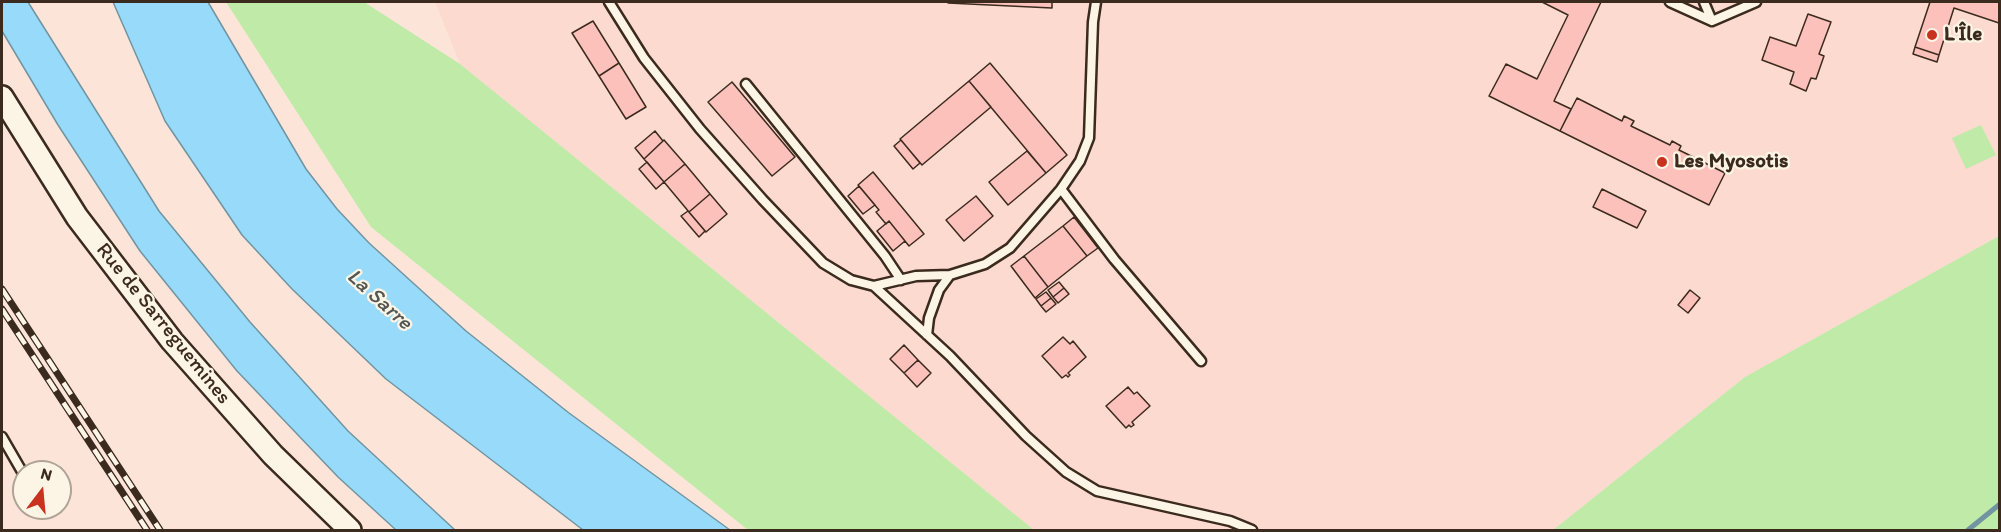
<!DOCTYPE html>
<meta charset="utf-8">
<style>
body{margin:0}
#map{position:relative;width:2001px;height:532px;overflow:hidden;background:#fce5d8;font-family:Itim,sans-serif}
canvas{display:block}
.frame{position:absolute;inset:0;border:3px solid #3b2a1e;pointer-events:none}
.north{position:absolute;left:12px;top:460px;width:60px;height:60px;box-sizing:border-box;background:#fcf5e5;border:2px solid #afa495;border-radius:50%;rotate:16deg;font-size:16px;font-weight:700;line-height:24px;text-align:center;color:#3b2a1e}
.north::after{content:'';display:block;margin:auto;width:21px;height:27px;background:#c8321e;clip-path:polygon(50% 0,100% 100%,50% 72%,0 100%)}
</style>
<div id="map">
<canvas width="2001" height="532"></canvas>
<div class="frame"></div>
<div class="north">N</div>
</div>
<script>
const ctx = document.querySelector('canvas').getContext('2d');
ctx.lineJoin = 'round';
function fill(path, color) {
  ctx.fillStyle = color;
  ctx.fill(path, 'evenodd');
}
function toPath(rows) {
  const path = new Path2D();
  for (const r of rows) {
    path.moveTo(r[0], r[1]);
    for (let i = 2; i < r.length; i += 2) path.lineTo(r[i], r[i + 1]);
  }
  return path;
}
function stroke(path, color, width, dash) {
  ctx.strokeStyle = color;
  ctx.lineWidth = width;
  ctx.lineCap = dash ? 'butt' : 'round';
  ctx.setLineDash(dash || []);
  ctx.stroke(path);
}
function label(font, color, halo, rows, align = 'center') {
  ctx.font = font + ' Itim,sans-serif';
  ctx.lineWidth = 4.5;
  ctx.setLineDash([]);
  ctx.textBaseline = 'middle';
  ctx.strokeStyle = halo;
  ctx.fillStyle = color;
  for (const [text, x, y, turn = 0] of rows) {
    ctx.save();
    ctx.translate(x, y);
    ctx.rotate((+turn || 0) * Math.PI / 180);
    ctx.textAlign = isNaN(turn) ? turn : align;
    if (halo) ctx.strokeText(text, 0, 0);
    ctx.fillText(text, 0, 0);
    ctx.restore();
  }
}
fill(toPath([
 [435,2,1999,2,1999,236,1745,377,1553,530,1034,530,460,64]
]), '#fcdacf');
fill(toPath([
 [226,2,364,2,460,64,1034,530,748,530,371,227],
 [1981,125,1996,155,1966,169,1952,138],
 [1999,236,1999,530,1553,530,1745,377]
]), '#bfeaa7');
const water = toPath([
 [2,2,28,2,159,211,250,322,348,431,455,530,396,530,338,477,237,371,140,251,58,125,2,31,2,2],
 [113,2,208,2,306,169,337,209,369,243,466,331,569,413,730,530,583,530,386,379,292,289,242,235,165,121,113,2]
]);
fill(water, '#97daf9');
stroke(water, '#7294a1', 1.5);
stroke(toPath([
 [1968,530,2000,504]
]), '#7294a1', 5);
const building = toPath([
 [948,2,1052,2,1052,8,948,3,948,2],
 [1542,2,1601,2,1554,101,1571,109,1560,131,1489,96,1506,64,1537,79,1568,15,1542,2],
 [1930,2,2000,2,2000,21,1999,23,1954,8,1939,55,1915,47,1930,2],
 [1808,14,1831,22,1819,54,1824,56,1816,79,1811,78,1806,91,1790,84,1794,72,1762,60,1770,37,1796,46,1808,14],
 [593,21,619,63,599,76,572,33,593,21],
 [1915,47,1939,55,1937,62,1913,54,1915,47],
 [619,63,646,107,626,119,599,76,619,63],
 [990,63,1067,155,1046,173,969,81,990,63],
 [969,81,991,107,922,165,900,139,969,81],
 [732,82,795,157,772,176,708,102,732,82],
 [1577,98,1622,121,1624,116,1634,121,1631,126,1670,145,1672,141,1681,146,1679,150,1725,173,1709,205,1560,131,1577,98],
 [655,131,663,141,644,159,635,148,655,131],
 [664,140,685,164,664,182,644,159,664,140],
 [901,140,920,163,913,169,894,146,901,140],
 [1027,151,1046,173,1008,205,989,182,1027,151],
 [647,162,664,182,656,189,639,169,647,162],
 [685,164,710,194,689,212,664,182,685,164],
 [873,172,924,234,909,246,889,221,886,224,876,212,879,210,858,185,873,172],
 [859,186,875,205,863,214,848,196,859,186],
 [1602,189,1646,211,1637,228,1593,207,1602,189],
 [710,194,727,214,706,232,689,212,710,194],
 [976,196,993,216,964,241,946,220,976,196],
 [688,211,705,231,699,237,681,216,688,211],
 [1074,217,1098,248,1087,256,1063,226,1074,217],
 [889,221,905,241,893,251,877,231,889,221],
 [1063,226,1087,256,1048,287,1024,256,1063,226],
 [1024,256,1048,287,1035,298,1011,266,1024,256],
 [1059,282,1064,288,1053,297,1048,290,1059,282],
 [1064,288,1069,294,1058,303,1053,297,1064,288],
 [1690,290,1700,298,1688,313,1678,305,1690,290],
 [1046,292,1051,298,1041,306,1036,299,1046,292],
 [1051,298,1056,304,1046,312,1041,306,1051,298],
 [1063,337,1070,344,1073,341,1086,357,1068,373,1070,375,1068,377,1066,375,1062,378,1042,356,1063,337],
 [904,345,918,360,904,373,890,359,904,345],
 [918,360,931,373,917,387,904,373,918,360],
 [1128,387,1134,394,1137,392,1150,406,1132,422,1134,425,1131,427,1129,425,1126,428,1106,406,1128,387]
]);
fill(building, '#fdc1bb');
stroke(building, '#3b2a1e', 1.5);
const service = toPath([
 [609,2,644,58,700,129,763,200,823,263,851,280,874,286,950,356,1026,436,1066,472,1097,491,1230,521,1252,530],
 [1670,2,1712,21,1756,2],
 [1704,2,1712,21],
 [746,84,885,256,901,280],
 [1061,189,1114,259,1201,361],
 [874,286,916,276,950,275],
 [927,335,929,318,939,290,950,275,985,264,1010,248,1061,189,1080,161,1089,138,1093,22,1096,2],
 [2,437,24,475]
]);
const tertiary = toPath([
 [2,97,77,217,172,341,273,455,350,530]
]);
stroke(service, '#3b2a1e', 13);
stroke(tertiary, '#3b2a1e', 26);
stroke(service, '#fcf5e5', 8);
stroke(tertiary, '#fcf5e5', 21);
const rail = toPath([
 [2,289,160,530],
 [2,309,147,530]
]);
stroke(rail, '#3b2a1e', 7);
stroke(rail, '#fcf5e5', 4.5, [14]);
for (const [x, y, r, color] of [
 [1932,35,6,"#c8321e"],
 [1662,162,6,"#c8321e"]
]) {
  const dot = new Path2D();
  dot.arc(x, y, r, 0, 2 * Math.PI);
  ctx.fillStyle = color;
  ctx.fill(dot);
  stroke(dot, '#fcf5e5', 2);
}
label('bold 21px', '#3b2a1e', '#fcf5e5', [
 ["L'Île",1944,35],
 ["Les Myosotis",1674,162]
], 'left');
label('21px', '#3b2a1e', '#fcf5e5', [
 ["Rue de Sarreguemines",163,324,51]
]);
label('italic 22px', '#525655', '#fcf5e5', [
 ["La Sarre",379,300,42]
]);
</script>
